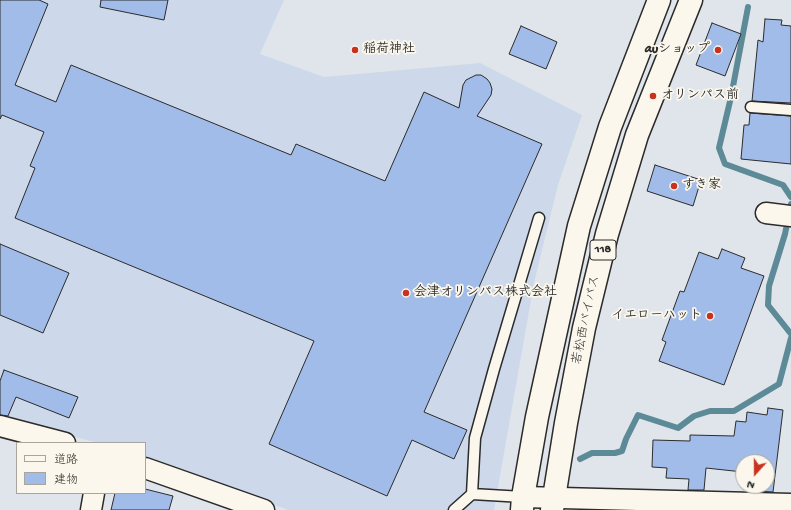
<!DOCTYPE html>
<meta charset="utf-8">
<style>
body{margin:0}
#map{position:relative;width:791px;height:510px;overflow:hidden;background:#e0e5eb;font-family:"Gochi Hand","Klee One",sans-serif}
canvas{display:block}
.legend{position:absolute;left:16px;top:442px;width:130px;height:52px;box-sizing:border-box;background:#fbf7ec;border:1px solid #a8a59f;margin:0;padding:5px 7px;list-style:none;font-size:12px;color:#2b2b2b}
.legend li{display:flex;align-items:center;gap:8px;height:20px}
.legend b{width:20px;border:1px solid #a8a59f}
.north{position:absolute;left:735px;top:454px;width:40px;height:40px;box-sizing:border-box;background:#fbf7ec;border:1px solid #a8a59f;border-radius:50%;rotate:201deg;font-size:11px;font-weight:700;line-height:16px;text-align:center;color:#2b2b2b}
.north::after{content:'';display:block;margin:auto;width:14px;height:18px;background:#c8321e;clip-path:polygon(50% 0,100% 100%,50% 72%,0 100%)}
</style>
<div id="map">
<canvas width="791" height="510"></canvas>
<ul class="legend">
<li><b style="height:5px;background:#fbf7ec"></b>道路</li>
<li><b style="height:11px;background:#a1bce9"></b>建物</li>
</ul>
<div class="north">N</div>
</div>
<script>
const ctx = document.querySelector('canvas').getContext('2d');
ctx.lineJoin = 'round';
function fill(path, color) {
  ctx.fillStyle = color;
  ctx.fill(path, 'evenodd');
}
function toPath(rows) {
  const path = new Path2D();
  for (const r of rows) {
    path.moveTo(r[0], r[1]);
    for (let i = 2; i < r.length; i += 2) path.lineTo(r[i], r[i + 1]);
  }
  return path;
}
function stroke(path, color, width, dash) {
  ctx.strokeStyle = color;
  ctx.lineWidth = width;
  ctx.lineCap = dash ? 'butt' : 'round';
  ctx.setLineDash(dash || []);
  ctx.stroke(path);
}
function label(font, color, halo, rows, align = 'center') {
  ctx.font = font + ' "Gochi Hand","Klee One",sans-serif';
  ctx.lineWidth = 3.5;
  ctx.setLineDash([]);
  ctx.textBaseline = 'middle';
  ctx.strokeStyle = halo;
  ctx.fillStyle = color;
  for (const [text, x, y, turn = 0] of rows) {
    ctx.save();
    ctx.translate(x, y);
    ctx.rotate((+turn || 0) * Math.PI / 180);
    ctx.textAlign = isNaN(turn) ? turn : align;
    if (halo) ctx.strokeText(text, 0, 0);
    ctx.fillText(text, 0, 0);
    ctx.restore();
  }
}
fill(toPath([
 [0,0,284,0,260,54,324,77,480,63,582,115,558,185,534,283,494,510,288,510,145,458,145,443,98,443,0,417]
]), '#cdd9ea');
stroke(toPath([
 [748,7,731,97,719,148,725,164,783,185,791,197],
 [791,204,785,234,769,286,768,305,791,334],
 [580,459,592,453,615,453,622,451,626,439,638,415,678,428,694,416,710,411,734,411,779,384,791,338]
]), '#5d8a97', 6);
const building = toPath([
 [0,0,39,0,48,4,15,85,56,102,71,65,291,155,296,144,385,181,424,92,459,108,463,85,466,80,476,75,481,75,487,79,490,83,492,89,491,95,477,116,542,144,424,412,467,430,454,459,412,440,387,496,269,444,314,341,15,218,35,168,30,166,44,132,2,115,0,119,0,0],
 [101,0,168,0,164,20,100,7,101,0],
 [765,19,782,20,781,25,791,26,791,103,752,101,758,40,763,42,765,19],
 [712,23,741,34,725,76,696,65,712,23],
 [521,26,557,42,546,69,509,54,521,26],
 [750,113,791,116,791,164,741,159,744,125,749,125,750,113],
 [655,165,701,180,693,206,647,191,655,165],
 [0,244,69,273,43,333,0,315,0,244],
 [722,249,745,258,741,268,764,276,724,385,659,361,666,342,662,340,680,291,684,292,699,252,718,259,722,249],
 [4,370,78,397,69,418,16,397,8,416,0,415,0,381,4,370],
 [768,408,783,410,773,492,755,491,755,486,767,486,767,462,743,462,743,472,706,468,704,490,688,490,689,479,666,478,667,468,652,467,653,440,690,441,690,435,734,436,736,421,746,422,747,412,767,415,768,408],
 [145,489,173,496,169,510,111,510,115,493,145,493,145,489]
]);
fill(building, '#a1bce9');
stroke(building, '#2b2b2b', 1);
const lane = toPath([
 [751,107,791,110],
 [472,494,475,438,494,369,539,218],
 [454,510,472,494,523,497]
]);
const street = toPath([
 [766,213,791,216],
 [0,426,65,443],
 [145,468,264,510],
 [523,497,791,504],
 [91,510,94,493]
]);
const highway = toPath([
 [522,510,523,497,537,417,579,226,610,127,659,0],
 [552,510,566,423,584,328,607,234,637,135,691,0]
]);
stroke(lane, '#2b2b2b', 13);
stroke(street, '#2b2b2b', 23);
stroke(highway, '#2b2b2b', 25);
stroke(lane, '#fbf7ec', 10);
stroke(street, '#fbf7ec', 20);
stroke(highway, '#fbf7ec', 22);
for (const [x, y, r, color] of [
 [355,50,4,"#c8321e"],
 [718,50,4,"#c8321e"],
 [653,96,4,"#c8321e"],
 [674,186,4,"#c8321e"],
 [406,293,4,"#c8321e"],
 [710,316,4,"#c8321e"]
]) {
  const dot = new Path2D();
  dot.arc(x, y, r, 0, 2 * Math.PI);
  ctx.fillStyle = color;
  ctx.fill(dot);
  stroke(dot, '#fbf7ec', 1.5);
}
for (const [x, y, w] of [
 [603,250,26]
]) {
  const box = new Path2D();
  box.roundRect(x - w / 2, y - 10, w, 20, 3);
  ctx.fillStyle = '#fbf7ec';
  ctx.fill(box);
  stroke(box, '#2b2b2b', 1);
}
label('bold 12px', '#2b2b2b', null, [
 ["118",603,250]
]);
label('bold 13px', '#2b2b2b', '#fbf7ec', [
 ["稲荷神社",363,50],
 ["auショップ",710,50,"right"],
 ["オリンパス前",661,96],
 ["すき家",682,186],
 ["会津オリンパス株式会社",414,293],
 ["イエローハット",702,316,"right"]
], 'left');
label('13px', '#2b2b2b', '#fbf7ec', [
 ["若松西バイパス",587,320,-78]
]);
</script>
